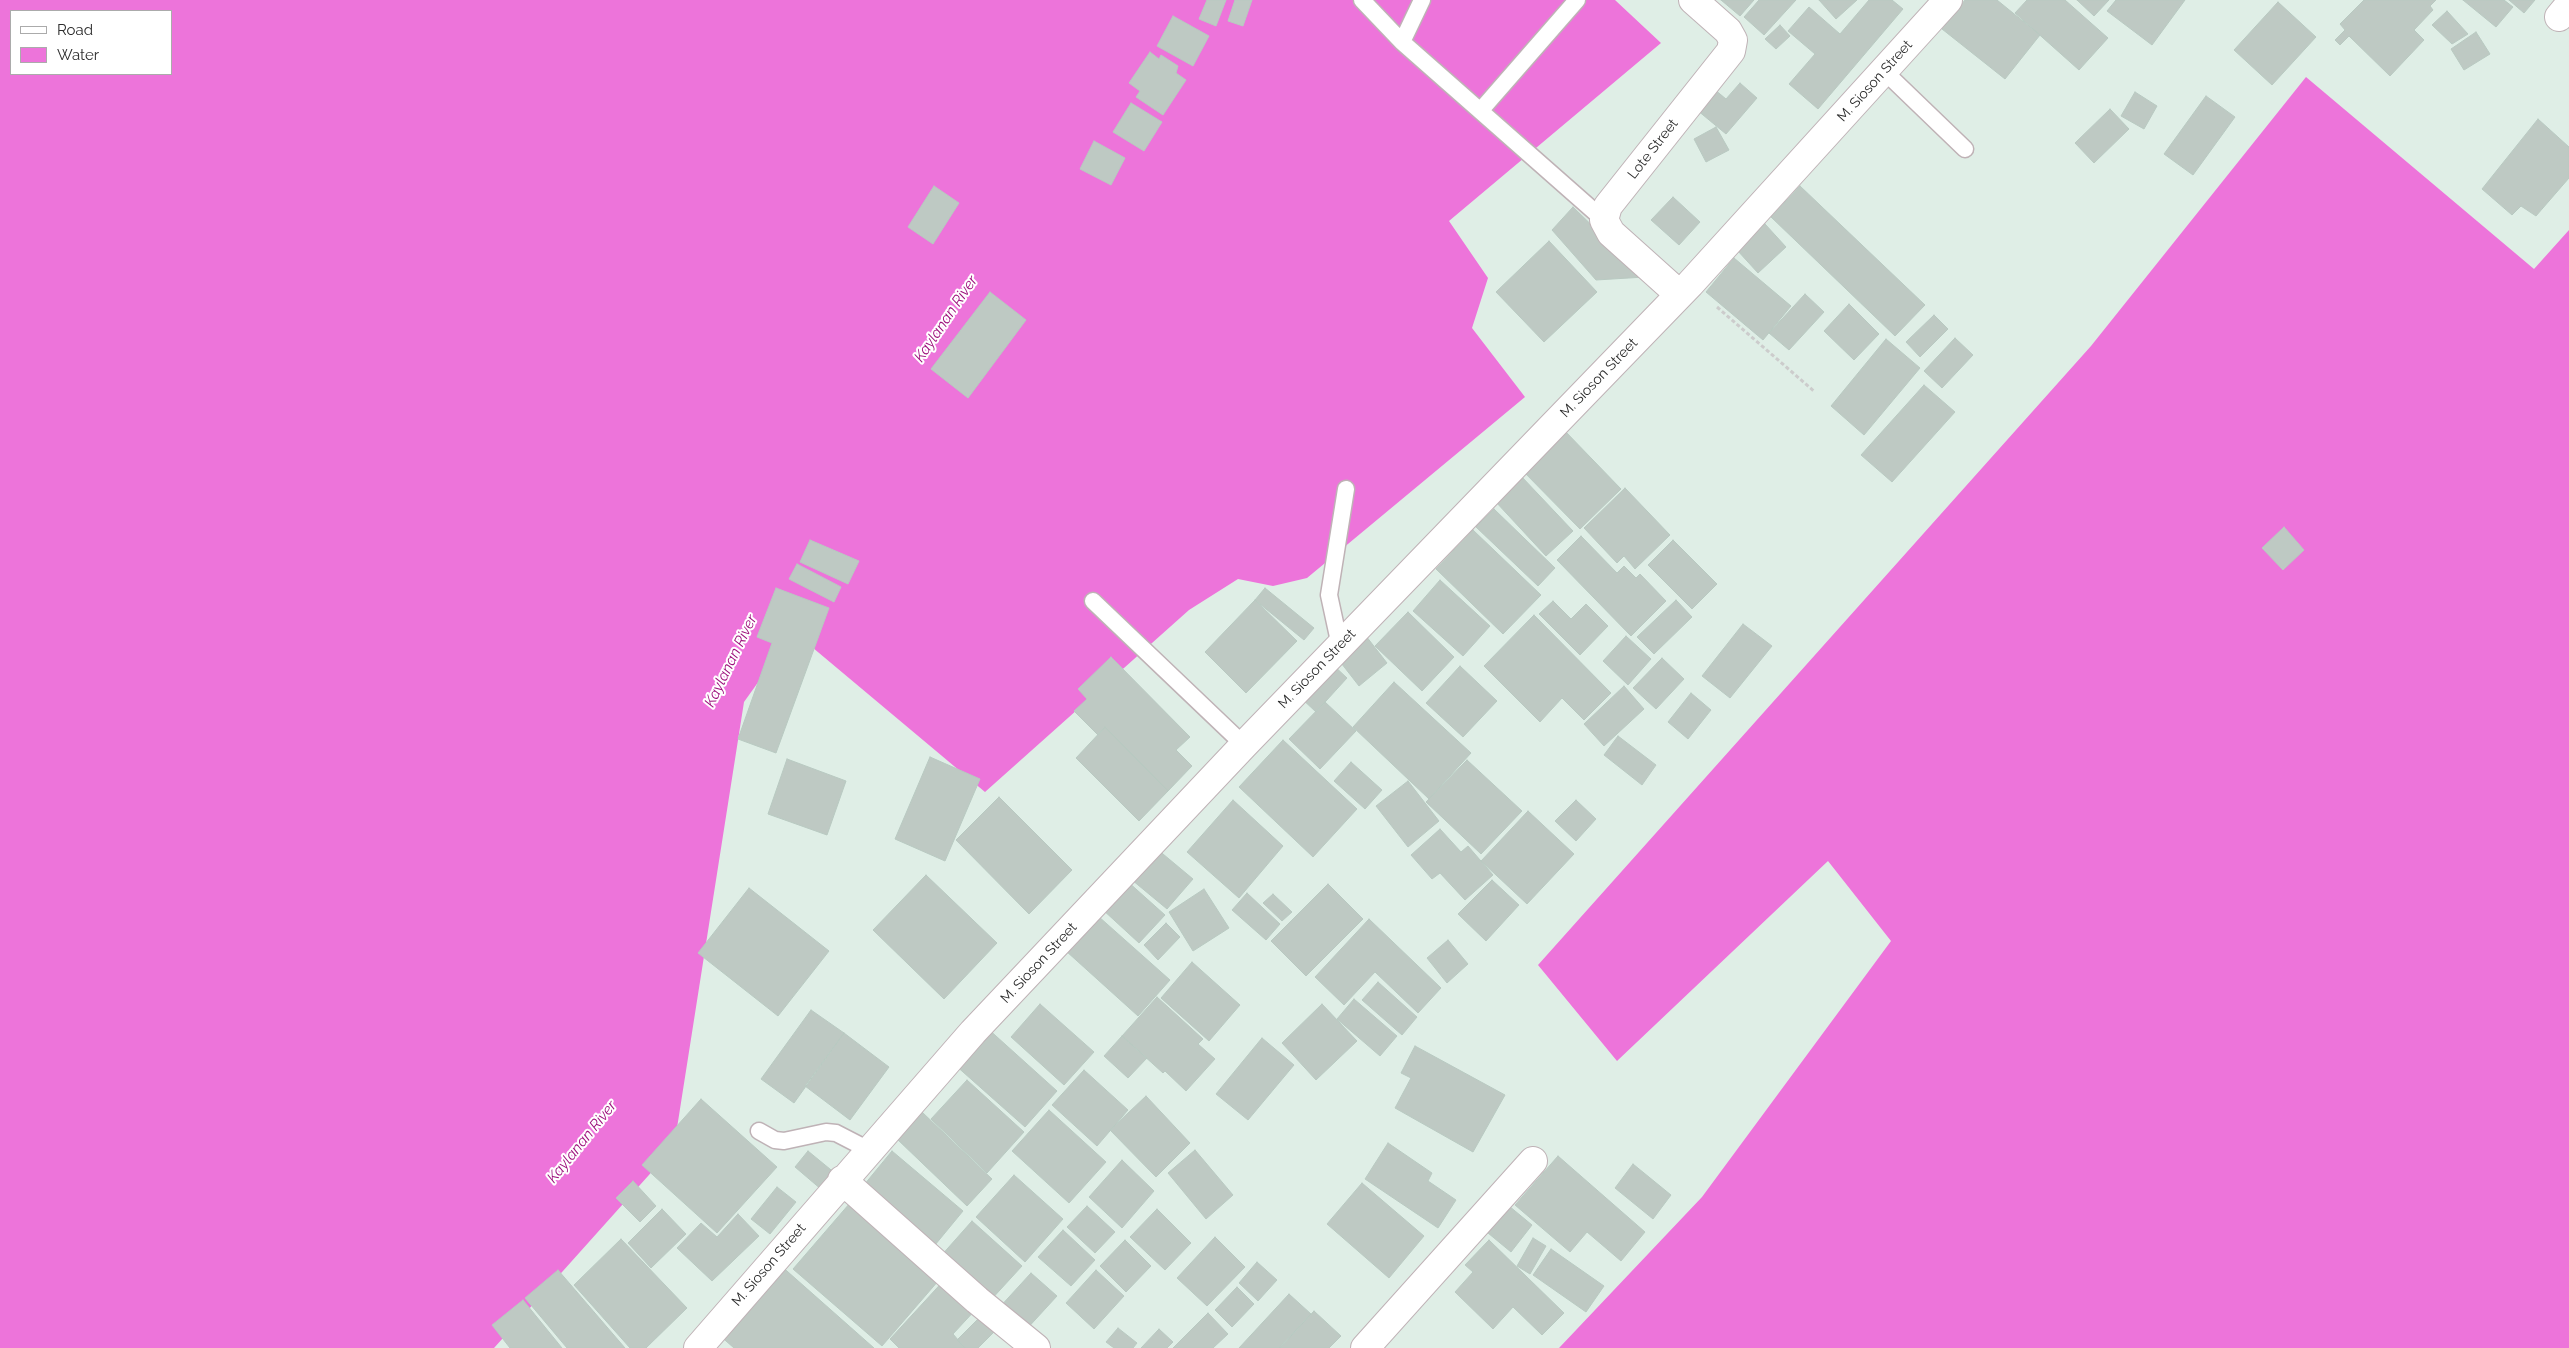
<!DOCTYPE html>
<style>
body{margin:0}
#map{position:relative;width:2569px;height:1348px;overflow:hidden;background:#dfeee6;font-family:Raleway,sans-serif}
canvas{display:block}
.legend{position:absolute;left:10px;top:10px;width:162px;height:65px;box-sizing:border-box;background:#fff;border:1px solid #ababab;margin:0;padding:6px 9px;list-style:none;font-size:15px;color:#2c2c2c}
.legend li{display:flex;align-items:center;gap:10px;height:25px}
.legend b{width:25px;border:1px solid #ababab}
</style>
<div id="map">
<canvas width="2569" height="1348"></canvas>
<ul class="legend">
<li><b style="height:6px;background:#fff"></b>Road</li>
<li><b style="height:14px;background:#ed74da"></b>Water</li>
</ul>
</div>
<script>
const ctx = document.querySelector('canvas').getContext('2d');
ctx.lineJoin = 'round';
function fill(path, color) {
  ctx.fillStyle = color;
  ctx.fill(path, 'evenodd');
}
function toPath(rows) {
  const path = new Path2D();
  for (const r of rows) {
    path.moveTo(r[0], r[1]);
    for (let i = 2; i < r.length; i += 2) path.lineTo(r[i], r[i + 1]);
  }
  return path;
}
function stroke(path, color, width, dash) {
  ctx.strokeStyle = color;
  ctx.lineWidth = width;
  ctx.lineCap = dash ? 'butt' : 'round';
  ctx.setLineDash(dash || []);
  ctx.stroke(path);
}
function label(font, color, halo, rows, align = 'center') {
  ctx.font = font + ' Raleway,sans-serif';
  ctx.lineWidth = 4;
  ctx.setLineDash([]);
  ctx.textBaseline = 'middle';
  ctx.strokeStyle = halo;
  ctx.fillStyle = color;
  for (const [text, x, y, turn = 0] of rows) {
    ctx.save();
    ctx.translate(x, y);
    ctx.rotate((+turn || 0) * Math.PI / 180);
    ctx.textAlign = isNaN(turn) ? turn : align;
    if (halo) ctx.strokeText(text, 0, 0);
    ctx.fillText(text, 0, 0);
    ctx.restore();
  }
}
fill(toPath([
 [0,0,1615,0,1661,43,1449,221,1488,278,1472,328,1525,397,1307,578,1273,586,1238,579,1189,610,985,792,794,632,744,702,674,1147,494,1348,0,1348],
 [11,11,171,11,171,74,11,74],
 [2306,77,2534,269,2569,230,2569,1348,1559,1348,1702,1197,1891,941,1828,861,1617,1061,1538,965,2091,346]
]), '#ed74da');
const building = toPath([
 [1207,0,1226,0,1216,26,1199,19,1207,0],
 [1235,0,1252,0,1243,26,1228,21,1235,0],
 [1721,0,1754,0,1740,16,1721,0],
 [1759,0,1796,0,1764,35,1744,17,1759,0],
 [1819,0,1857,0,1836,19,1819,0],
 [1869,0,1892,0,1903,9,1818,109,1789,84,1815,54,1788,31,1809,7,1840,34,1869,0],
 [1965,0,1997,0,2040,35,2005,79,1942,29,1965,0],
 [2027,0,2065,0,2108,38,2079,70,2015,13,2027,0],
 [2077,0,2109,0,2094,16,2077,0],
 [2116,0,2185,0,2152,45,2107,11,2116,0],
 [2364,0,2436,0,2430,6,2433,10,2414,30,2424,40,2390,76,2349,36,2340,45,2335,40,2345,30,2340,24,2364,0],
 [2463,0,2504,0,2513,7,2496,27,2463,0],
 [2509,0,2535,0,2524,13,2509,0],
 [2278,2,2316,37,2272,85,2234,50,2278,2],
 [2447,11,2468,34,2452,44,2432,25,2447,11],
 [1173,16,1209,36,1193,66,1157,46,1173,16],
 [1780,25,1790,36,1776,49,1765,39,1780,25],
 [2476,32,2490,54,2464,70,2451,49,2476,32],
 [1150,52,1159,59,1161,55,1178,66,1176,73,1186,80,1163,115,1136,97,1140,91,1129,83,1150,52],
 [1740,83,1757,98,1726,134,1697,110,1714,89,1726,99,1740,83],
 [2135,92,2157,106,2144,129,2121,116,2135,92],
 [2206,96,2235,117,2193,175,2164,154,2206,96],
 [1131,103,1162,122,1144,151,1113,132,1131,103],
 [2110,109,2129,129,2094,163,2075,143,2110,109],
 [2538,119,2569,147,2569,178,2536,216,2521,206,2512,215,2482,189,2538,119],
 [1716,127,1729,150,1706,162,1694,139,1716,127],
 [1094,141,1125,158,1111,185,1080,169,1094,141],
 [934,186,959,203,933,244,908,227,934,186],
 [1800,186,1925,305,1895,336,1771,217,1800,186],
 [1673,197,1700,222,1679,245,1651,220,1673,197],
 [1573,207,1645,277,1596,280,1552,230,1573,207],
 [1765,224,1786,247,1758,273,1737,250,1765,224],
 [1549,241,1597,292,1544,342,1496,292,1549,241],
 [1734,258,1791,306,1763,340,1706,292,1734,258],
 [990,292,1026,320,968,398,931,369,990,292],
 [1805,294,1824,312,1789,350,1769,333,1805,294],
 [1849,304,1879,334,1854,360,1824,331,1849,304],
 [1934,315,1948,329,1920,357,1906,342,1934,315],
 [1955,338,1973,355,1942,388,1924,371,1955,338],
 [1886,339,1920,368,1864,435,1831,406,1886,339],
 [1924,385,1955,412,1892,482,1861,455,1924,385],
 [1563,429,1621,489,1580,529,1521,469,1563,429],
 [1521,476,1573,531,1546,556,1495,501,1521,476],
 [1625,488,1670,535,1635,569,1624,556,1617,563,1584,528,1625,488],
 [1494,509,1555,568,1538,586,1476,527,1494,509],
 [2284,527,2304,550,2283,570,2262,548,2284,527],
 [1473,530,1541,595,1503,634,1436,569,1473,530],
 [1581,536,1617,573,1624,566,1636,578,1640,574,1666,601,1631,636,1557,560,1581,536],
 [810,540,859,561,848,584,800,562,810,540],
 [1673,540,1717,584,1692,609,1648,565,1673,540],
 [797,564,841,587,834,602,789,579,797,564],
 [1440,580,1490,626,1463,656,1413,611,1440,580],
 [776,588,829,608,776,753,738,739,772,643,757,637,776,588],
 [1265,588,1314,628,1304,640,1255,600,1265,588],
 [1255,600,1297,641,1246,693,1205,652,1255,600],
 [1676,600,1692,617,1654,654,1637,637,1676,600],
 [1553,601,1571,619,1586,604,1608,626,1580,655,1539,614,1553,601],
 [1408,612,1454,657,1422,691,1375,646,1408,612],
 [1534,615,1611,693,1584,720,1562,698,1540,722,1484,666,1534,615],
 [1743,624,1772,646,1730,698,1702,676,1743,624],
 [1366,636,1387,663,1359,686,1338,659,1366,636],
 [1626,636,1651,659,1628,685,1603,661,1626,636],
 [1111,657,1190,737,1176,750,1192,766,1168,791,1105,727,1098,735,1074,711,1087,699,1078,689,1111,657],
 [1662,658,1684,679,1656,709,1633,688,1662,658],
 [1331,663,1347,678,1316,712,1300,697,1331,663],
 [1460,666,1497,701,1463,737,1426,703,1460,666],
 [1394,682,1471,753,1429,799,1353,727,1394,682],
 [1624,686,1644,709,1604,746,1584,724,1624,686],
 [1691,693,1711,710,1688,739,1668,722,1691,693],
 [1325,702,1356,731,1320,769,1289,739,1325,702],
 [1105,727,1168,791,1139,821,1076,758,1105,727],
 [1618,736,1656,765,1642,785,1604,755,1618,736],
 [1283,740,1357,809,1313,857,1239,787,1283,740],
 [930,757,980,779,945,861,895,839,930,757],
 [787,759,846,781,827,835,768,814,787,759],
 [1467,760,1522,811,1481,854,1426,802,1467,760],
 [1351,762,1382,790,1365,809,1334,781,1351,762],
 [1408,781,1439,821,1408,847,1376,806,1408,781],
 [999,797,1072,870,1029,914,956,840,999,797],
 [1233,800,1283,846,1239,898,1187,852,1233,800],
 [1576,800,1596,819,1576,841,1555,821,1576,800],
 [1528,811,1574,854,1527,904,1481,861,1528,811],
 [1440,829,1461,852,1468,846,1493,875,1465,900,1440,873,1432,879,1411,855,1440,829],
 [1157,849,1193,879,1167,909,1132,880,1157,849],
 [926,875,997,943,944,999,873,930,926,875],
 [1492,880,1519,905,1486,941,1458,914,1492,880],
 [1127,881,1165,915,1139,943,1102,909,1127,881],
 [1328,884,1363,919,1306,976,1271,941,1328,884],
 [749,888,829,951,778,1016,698,953,749,888],
 [1204,889,1229,928,1193,951,1169,912,1204,889],
 [1247,893,1280,924,1266,940,1232,910,1247,893],
 [1273,894,1292,912,1282,921,1263,903,1273,894],
 [1098,916,1170,980,1138,1016,1066,951,1098,916],
 [1369,919,1441,988,1418,1013,1375,972,1344,1005,1315,977,1369,919],
 [1166,923,1180,937,1158,960,1144,945,1166,923],
 [1448,940,1468,964,1447,983,1427,958,1448,940],
 [1192,962,1240,1005,1209,1041,1161,998,1192,962],
 [1378,982,1417,1017,1402,1035,1362,1000,1378,982],
 [1157,997,1203,1039,1198,1044,1215,1059,1186,1091,1165,1071,1163,1073,1122,1036,1157,997],
 [1354,999,1397,1036,1380,1056,1337,1019,1354,999],
 [1040,1004,1094,1052,1064,1085,1011,1037,1040,1004],
 [1322,1004,1357,1041,1316,1080,1282,1043,1322,1004],
 [811,1010,844,1033,794,1103,761,1079,811,1010],
 [986,1027,1057,1091,1025,1127,954,1064,986,1027],
 [844,1033,889,1067,850,1120,805,1086,844,1033],
 [1122,1036,1147,1058,1128,1078,1104,1056,1122,1036],
 [1262,1038,1294,1065,1248,1120,1216,1094,1262,1038],
 [1415,1046,1505,1095,1473,1152,1395,1108,1411,1078,1401,1073,1415,1046],
 [1084,1070,1128,1110,1097,1146,1052,1105,1084,1070],
 [967,1080,1024,1132,987,1173,931,1119,967,1080],
 [1146,1096,1190,1143,1156,1177,1110,1130,1146,1096],
 [701,1099,777,1167,717,1233,642,1165,701,1099],
 [1049,1110,1106,1162,1069,1203,1012,1151,1049,1110],
 [922,1112,992,1179,967,1206,897,1139,922,1112],
 [1388,1143,1432,1173,1428,1181,1456,1200,1438,1228,1365,1179,1388,1143],
 [1195,1150,1233,1195,1206,1219,1168,1173,1195,1150],
 [808,1151,836,1174,822,1190,795,1167,808,1151],
 [892,1151,963,1211,935,1245,864,1185,892,1151],
 [1558,1156,1645,1232,1621,1261,1587,1232,1570,1252,1515,1205,1558,1156],
 [1122,1160,1154,1191,1122,1228,1089,1197,1122,1160],
 [1633,1164,1671,1195,1653,1219,1615,1188,1633,1164],
 [1014,1175,1063,1219,1025,1262,976,1217,1014,1175],
 [633,1181,656,1206,640,1222,616,1198,633,1181],
 [1362,1183,1424,1236,1389,1278,1327,1224,1362,1183],
 [777,1187,796,1202,770,1234,751,1219,777,1187],
 [850,1203,939,1280,882,1346,793,1269,850,1203],
 [1087,1206,1115,1232,1095,1253,1067,1227,1087,1206],
 [1509,1206,1532,1225,1511,1252,1488,1233,1509,1206],
 [662,1209,686,1234,651,1268,628,1243,662,1209],
 [1157,1209,1191,1243,1165,1270,1130,1237,1157,1209],
 [738,1214,759,1236,712,1281,677,1248,701,1223,717,1237,738,1214],
 [972,1221,1022,1266,989,1302,940,1257,972,1221],
 [1063,1230,1095,1260,1071,1286,1038,1257,1063,1230],
 [1215,1237,1245,1267,1207,1306,1177,1278,1215,1237],
 [1533,1238,1546,1246,1530,1274,1517,1266,1533,1238],
 [621,1239,687,1308,646,1348,630,1348,574,1285,621,1239],
 [1125,1240,1151,1266,1126,1292,1100,1266,1125,1240],
 [1489,1240,1564,1313,1542,1335,1513,1307,1493,1329,1455,1292,1473,1272,1465,1265,1489,1240],
 [1551,1249,1604,1286,1586,1312,1533,1275,1551,1249],
 [1257,1262,1277,1280,1258,1301,1239,1283,1257,1262],
 [779,1264,874,1348,734,1348,718,1334,779,1264],
 [558,1270,625,1348,567,1348,525,1298,558,1270],
 [1096,1270,1124,1296,1094,1329,1066,1303,1096,1270],
 [1031,1273,1057,1296,1024,1332,998,1309,1031,1273],
 [947,1277,978,1307,953,1334,965,1348,899,1348,890,1339,947,1277],
 [1237,1287,1254,1304,1232,1327,1215,1310,1237,1287],
 [1289,1294,1311,1314,1279,1348,1239,1348,1289,1294],
 [523,1300,562,1348,510,1348,492,1325,523,1300],
 [1314,1311,1341,1336,1329,1348,1280,1348,1314,1311],
 [1208,1313,1228,1334,1213,1348,1173,1348,1208,1313],
 [982,1315,997,1329,978,1348,965,1348,957,1340,982,1315],
 [1118,1328,1137,1343,1133,1348,1114,1348,1106,1342,1118,1328],
 [1159,1329,1173,1342,1167,1348,1141,1348,1159,1329]
]);
fill(building, '#bec9c3');
stroke(building, '#b8c9c1', 1);
const service = toPath([
 [1362,0,1402,42,1604,220],
 [1402,42,1422,0],
 [1884,71,1965,149],
 [1481,110,1577,0],
 [1093,601,1244,745],
 [1340,646,1329,595,1346,489],
 [759,1131,775,1140,784,1141,826,1132,836,1133,869,1150]
]);
const minor = toPath([
 [2559,17,2569,5],
 [1679,294,1611,233,1604,220,1608,206,1731,51,1733,40,1728,31,1693,0],
 [842,1180,977,1300,1036,1348],
 [698,1348,973,1032,1244,745,1690,284,1948,0],
 [1365,1348,1533,1161]
]);
stroke(service, '#bfb2b6', 19);
stroke(minor, '#bfb2b6', 30);
stroke(toPath([
 [1717,307,1815,392]
]), '#ccc', 3, [4, 2.5]);
stroke(service, '#fff', 16);
stroke(minor, '#fff', 28);
label('14px', '#2c2c2c', '#fff', [
 ["M. Sioson Street",1875,81,-48],
 ["Lote Street",1653,149,-52],
 ["M. Sioson Street",1599,378,-46],
 ["M. Sioson Street",1317,669,-46],
 ["M. Sioson Street",1039,963,-47],
 ["M. Sioson Street",769,1265,-49]
]);
label('italic 15px', '#9d107c', '#fff', [
 ["Kaylanan River",946,319,-56],
 ["Kaylanan River",731,661,-64],
 ["Kaylanan River",582,1142,-51]
]);
</script>
